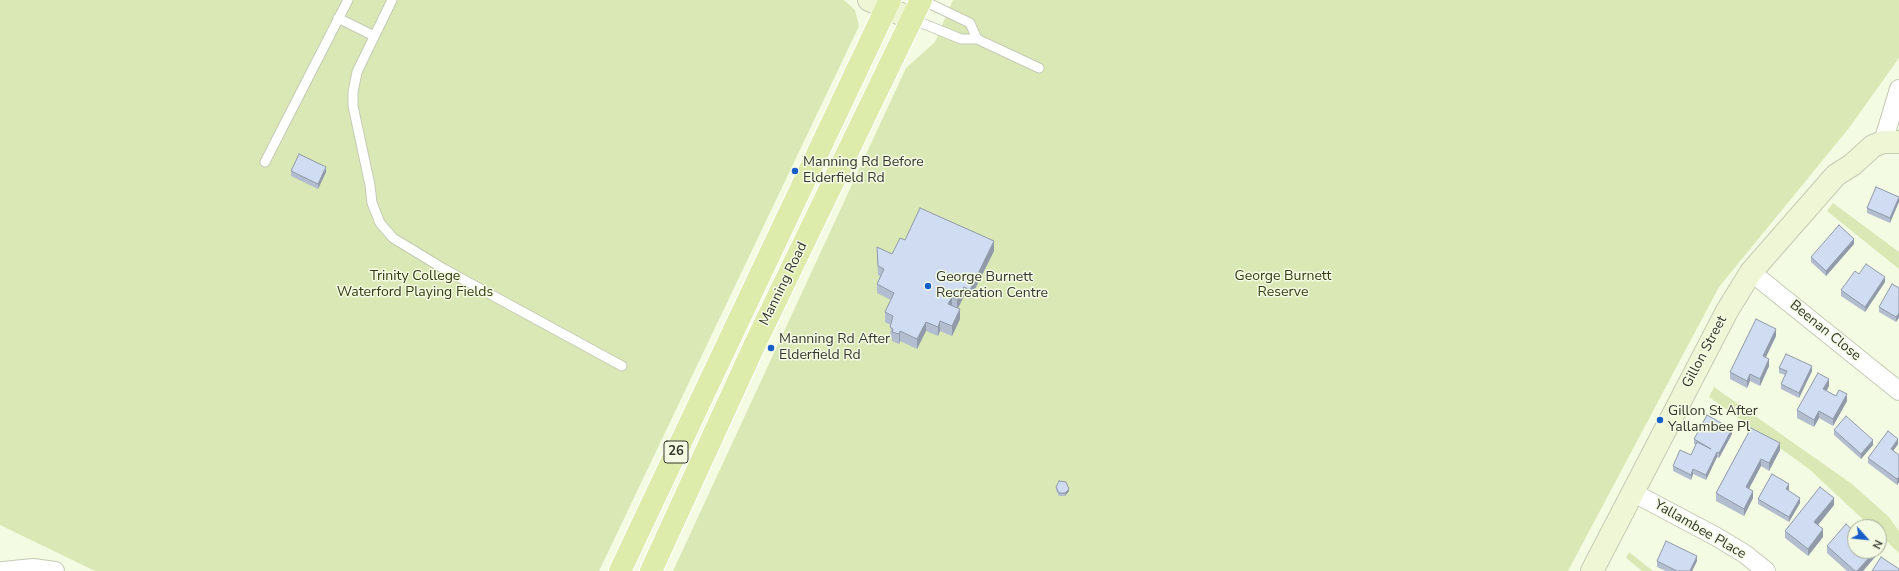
<!DOCTYPE html>
<style>
body{margin:0}
#map{position:relative;width:1899px;height:571px;overflow:hidden;background:#f4fbe3;font-family:"Nunito Sans",sans-serif}
canvas{display:block}
.north{position:absolute;left:1847px;top:519px;width:40px;height:40px;box-sizing:border-box;background:#f4fbe3;border:1px solid #a7ad9b;border-radius:50%;rotate:117deg;font-size:11px;font-weight:700;line-height:16px;text-align:center;color:#34372e}
.north::after{content:'';display:block;margin:auto;width:14px;height:18px;background:#185ec9;clip-path:polygon(50% 0,100% 100%,50% 72%,0 100%)}
</style>
<div id="map">
<canvas width="1899" height="571"></canvas>
<div class="north">N</div>
</div>
<script>
const ctx = document.querySelector('canvas').getContext('2d');
ctx.lineJoin = 'round';
function fill(path, color) {
  ctx.fillStyle = color;
  ctx.fill(path, 'evenodd');
}
function toPath(rows) {
  const path = new Path2D();
  for (const r of rows) {
    path.moveTo(r[0], r[1]);
    for (let i = 2; i < r.length; i += 2) path.lineTo(r[i], r[i + 1]);
  }
  return path;
}
function stroke(path, color, width, dash) {
  ctx.strokeStyle = color;
  ctx.lineWidth = width;
  ctx.lineCap = dash ? 'butt' : 'round';
  ctx.setLineDash(dash || []);
  ctx.stroke(path);
}
function label(font, color, halo, rows, align = 'center') {
  ctx.font = font + ' "Nunito Sans",sans-serif';
  ctx.lineWidth = 3;
  ctx.setLineDash([]);
  ctx.textBaseline = 'middle';
  ctx.strokeStyle = halo;
  ctx.fillStyle = color;
  for (const [text, x, y, turn = 0] of rows) {
    ctx.save();
    ctx.translate(x, y);
    ctx.rotate((+turn || 0) * Math.PI / 180);
    ctx.textAlign = isNaN(turn) ? turn : align;
    if (halo) ctx.strokeText(text, 0, 0);
    ctx.fillText(text, 0, 0);
    ctx.restore();
  }
}
fill(toPath([
 [0,0,844,0,855,10,859,26,599,571,95,571,0,525],
 [953,0,1899,0,1899,58,1849,128,1719,287,1568,571,673,571,906,68,935,42],
 [1833,203,1899,252,1899,269,1827,211],
 [1714,387,1852,484,1889,517,1899,531,1899,553,1879,534,1879,527,1871,527,1809,469,1709,397],
 [1629,552,1653,571,1642,571,1626,558]
]), '#dae8b5');
const lane = toPath([
 [392,0,357,72,353,92,353,106,370,185,372,203,380,223,393,238,444,269,622,366],
 [922,0,970,23,977,39],
 [338,18,374,36],
 [912,19,961,39,977,39,1039,68],
 [265,162,348,0]
]);
const street = toPath([
 [1883,142,1899,89],
 [1751,272,1899,391],
 [1632,492,1715,536,1745,554,1766,571],
 [3,571,33,568,55,571]
]);
const secondary = toPath([
 [869,0,912,19],
 [1592,571,1727,311,1751,272,1836,175,1852,165,1873,146,1883,142,1899,142]
]);
const primary = toPath([
 [620,571,890,0],
 [651,571,755,344,921,0]
]);
stroke(lane, '#c4cbb4', 11);
stroke(street, '#c4cbb4', 20);
stroke(secondary, '#c4cbb4', 24);
stroke(primary, '#fff', 24);
stroke(lane, '#fff', 9);
stroke(street, '#fff', 18);
stroke(secondary, '#eef6d5', 22);
stroke(primary, '#ddecab', 22);
fill(toPath([
 [291,171,326,172,318,189,291,176],
 [1899,197,1890,223,1867,213,1867,208],
 [905,240,994,251,970,299,964,296,958,308,960,319,952,336,940,331,938,336,926,331,917,349,900,341,899,344,892,341,892,338,890,337,891,325,885,322,885,312,891,300,877,293,877,284,880,276,878,275,877,247,892,254],
 [1854,244,1826,276,1811,262,1811,257],
 [1885,282,1865,312,1841,296,1841,290],
 [1899,288,1896,322,1879,312,1879,307],
 [1776,336,1766,357,1769,366,1760,386,1750,381,1747,388,1730,379,1730,372],
 [1779,368,1812,371,1799,398,1781,389,1781,384,1785,375,1779,373],
 [1829,386,1827,391,1847,401,1833,426,1819,418,1814,427,1797,418,1797,410],
 [1751,428,1780,450,1769,471,1761,466,1749,489,1753,498,1744,516,1716,501,1716,493],
 [1834,430,1873,445,1861,459,1834,435],
 [1732,434,1719,458,1717,457,1706,480,1693,474,1691,480,1673,471,1673,466,1691,455,1696,445,1694,444,1694,439],
 [1898,444,1893,451,1899,455,1899,482,1897,485,1868,463,1868,458],
 [1056,487,1069,491,1065,496,1059,496,1056,490],
 [1789,489,1788,491,1800,503,1789,522,1758,504,1758,499],
 [1834,505,1818,525,1823,537,1808,556,1785,538,1785,531],
 [1827,546,1875,551,1875,557,1863,571,1847,571,1827,553],
 [1657,561,1697,561,1692,571,1666,571,1657,567]
]), '#b2bdcf');
fill(toPath([
 [326,167,326,172,318,189,318,184],
 [1899,197,1899,202,1890,223,1890,218],
 [1854,239,1854,244,1826,276,1826,271],
 [994,241,994,251,970,299,970,290],
 [1885,277,1885,282,1865,312,1865,307],
 [964,287,964,296,957,310,957,300],
 [952,297,952,307,948,304],
 [960,309,960,319,952,336,952,326],
 [1899,313,1899,318,1896,322,1896,317],
 [940,321,940,331,938,336,938,327],
 [926,322,926,331,917,349,917,339],
 [1776,329,1776,336,1763,363,1763,356],
 [900,331,900,341,899,344,899,334],
 [1769,359,1769,366,1760,386,1760,379],
 [1812,366,1812,371,1799,398,1799,393],
 [1750,374,1750,381,1747,388,1747,381],
 [1829,379,1829,386,1823,396,1823,389],
 [1847,394,1847,401,1833,426,1833,419],
 [1819,411,1819,418,1814,427,1814,420],
 [1732,429,1732,434,1719,458,1719,453],
 [1898,439,1898,444,1891,454,1891,449],
 [1873,440,1873,445,1861,459,1861,454],
 [1780,443,1780,450,1769,471,1769,463],
 [1717,452,1717,457,1706,480,1706,475],
 [1761,459,1761,466,1746,494,1746,487],
 [1693,469,1693,474,1691,480,1691,475],
 [1899,477,1899,482,1897,485,1897,479],
 [1789,484,1789,489,1786,494,1786,489],
 [1069,489,1069,491,1065,496,1065,493],
 [1753,491,1753,498,1744,516,1744,509],
 [1800,498,1800,503,1789,522,1789,517],
 [1834,498,1834,505,1814,530,1814,522],
 [1823,529,1823,537,1808,556,1808,549],
 [1875,551,1875,557,1863,571,1857,571],
 [1697,556,1697,561,1692,571,1690,571]
]), '#919aa9');
const building = toPath([
 [299,154,326,167,318,184,291,171,299,154],
 [1876,187,1899,197,1890,218,1867,208,1876,187],
 [920,208,994,241,970,290,964,287,957,300,952,297,948,304,960,309,952,326,940,321,938,327,926,322,917,339,900,331,899,334,892,332,893,329,890,327,893,316,885,312,894,293,877,284,884,269,878,266,877,247,892,254,900,238,905,240,920,208],
 [1839,225,1854,239,1826,271,1811,257,1839,225],
 [1866,264,1885,277,1865,307,1841,290,1855,271,1859,274,1866,264],
 [1892,284,1899,288,1899,313,1896,317,1879,307,1892,284],
 [1756,319,1776,329,1763,356,1769,359,1760,379,1750,374,1747,381,1730,372,1756,319],
 [1786,354,1812,366,1799,393,1781,384,1787,371,1779,368,1786,354],
 [1818,373,1829,379,1823,389,1836,396,1839,390,1847,394,1833,419,1819,411,1814,420,1797,410,1818,373],
 [1707,415,1732,429,1719,453,1717,452,1706,475,1693,469,1691,475,1673,466,1680,450,1691,455,1697,442,1711,449,1694,439,1707,415],
 [1846,416,1873,440,1861,454,1834,430,1846,416],
 [1751,428,1780,443,1769,463,1761,459,1746,487,1753,491,1744,509,1716,493,1751,428],
 [1888,431,1898,439,1891,449,1899,455,1899,477,1897,479,1868,458,1888,431],
 [1772,474,1789,484,1786,489,1800,498,1789,517,1758,499,1772,474],
 [1059,481,1066,482,1069,489,1065,493,1059,493,1056,487,1059,481],
 [1820,487,1834,498,1814,522,1823,529,1808,549,1785,531,1820,487],
 [1846,524,1855,532,1855,551,1875,551,1857,571,1855,571,1827,546,1846,524],
 [1666,541,1697,556,1690,571,1677,571,1657,561,1666,541],
 [1881,557,1899,569,1899,571,1872,571,1881,557]
]);
fill(building, '#cfdcf1');
stroke(building, '#919aa9', 1);
for (const [x, y, r, color] of [
 [795,171,4,"#185ec9"],
 [928,286,4,"#185ec9"],
 [771,348,4,"#185ec9"],
 [1660,420,4,"#185ec9"]
]) {
  const dot = new Path2D();
  dot.arc(x, y, r, 0, 2 * Math.PI);
  ctx.fillStyle = color;
  ctx.fill(dot);
  stroke(dot, '#f4fbe3', 1.5);
}
for (const [x, y, w] of [
 [676,452,24]
]) {
  const box = new Path2D();
  box.roundRect(x - w / 2, y - 11, w, 22, 3);
  ctx.fillStyle = '#f4fbe3';
  ctx.fill(box);
  stroke(box, '#34372e', 1);
}
label('bold 13px', '#34372e', null, [
 ["26",676,452]
]);
label('14px', '#34372e', '#f4fbe3', [
 ["Manning Rd Before",803,163],
 ["Elderfield Rd",803,179],
 ["George Burnett",936,278],
 ["Recreation Centre",936,294],
 ["Manning Rd After",779,340],
 ["Elderfield Rd",779,356],
 ["Gillon St After",1668,412],
 ["Yallambee Pl",1668,428]
], 'left');
label('14px', '#333c12', '#f4fbe3', [
 ["Trinity College",415,277],
 ["Waterford Playing Fields",415,293],
 ["George Burnett",1283,277],
 ["Reserve",1283,293]
]);
label('14px', '#34372e', '#f4fbe3', [
 ["Manning Road",784,284,-64],
 ["Beenan Close",1825,331,39],
 ["Gillon Street",1705,352,-62],
 ["Yallambee Place",1700,530,30]
]);
</script>
